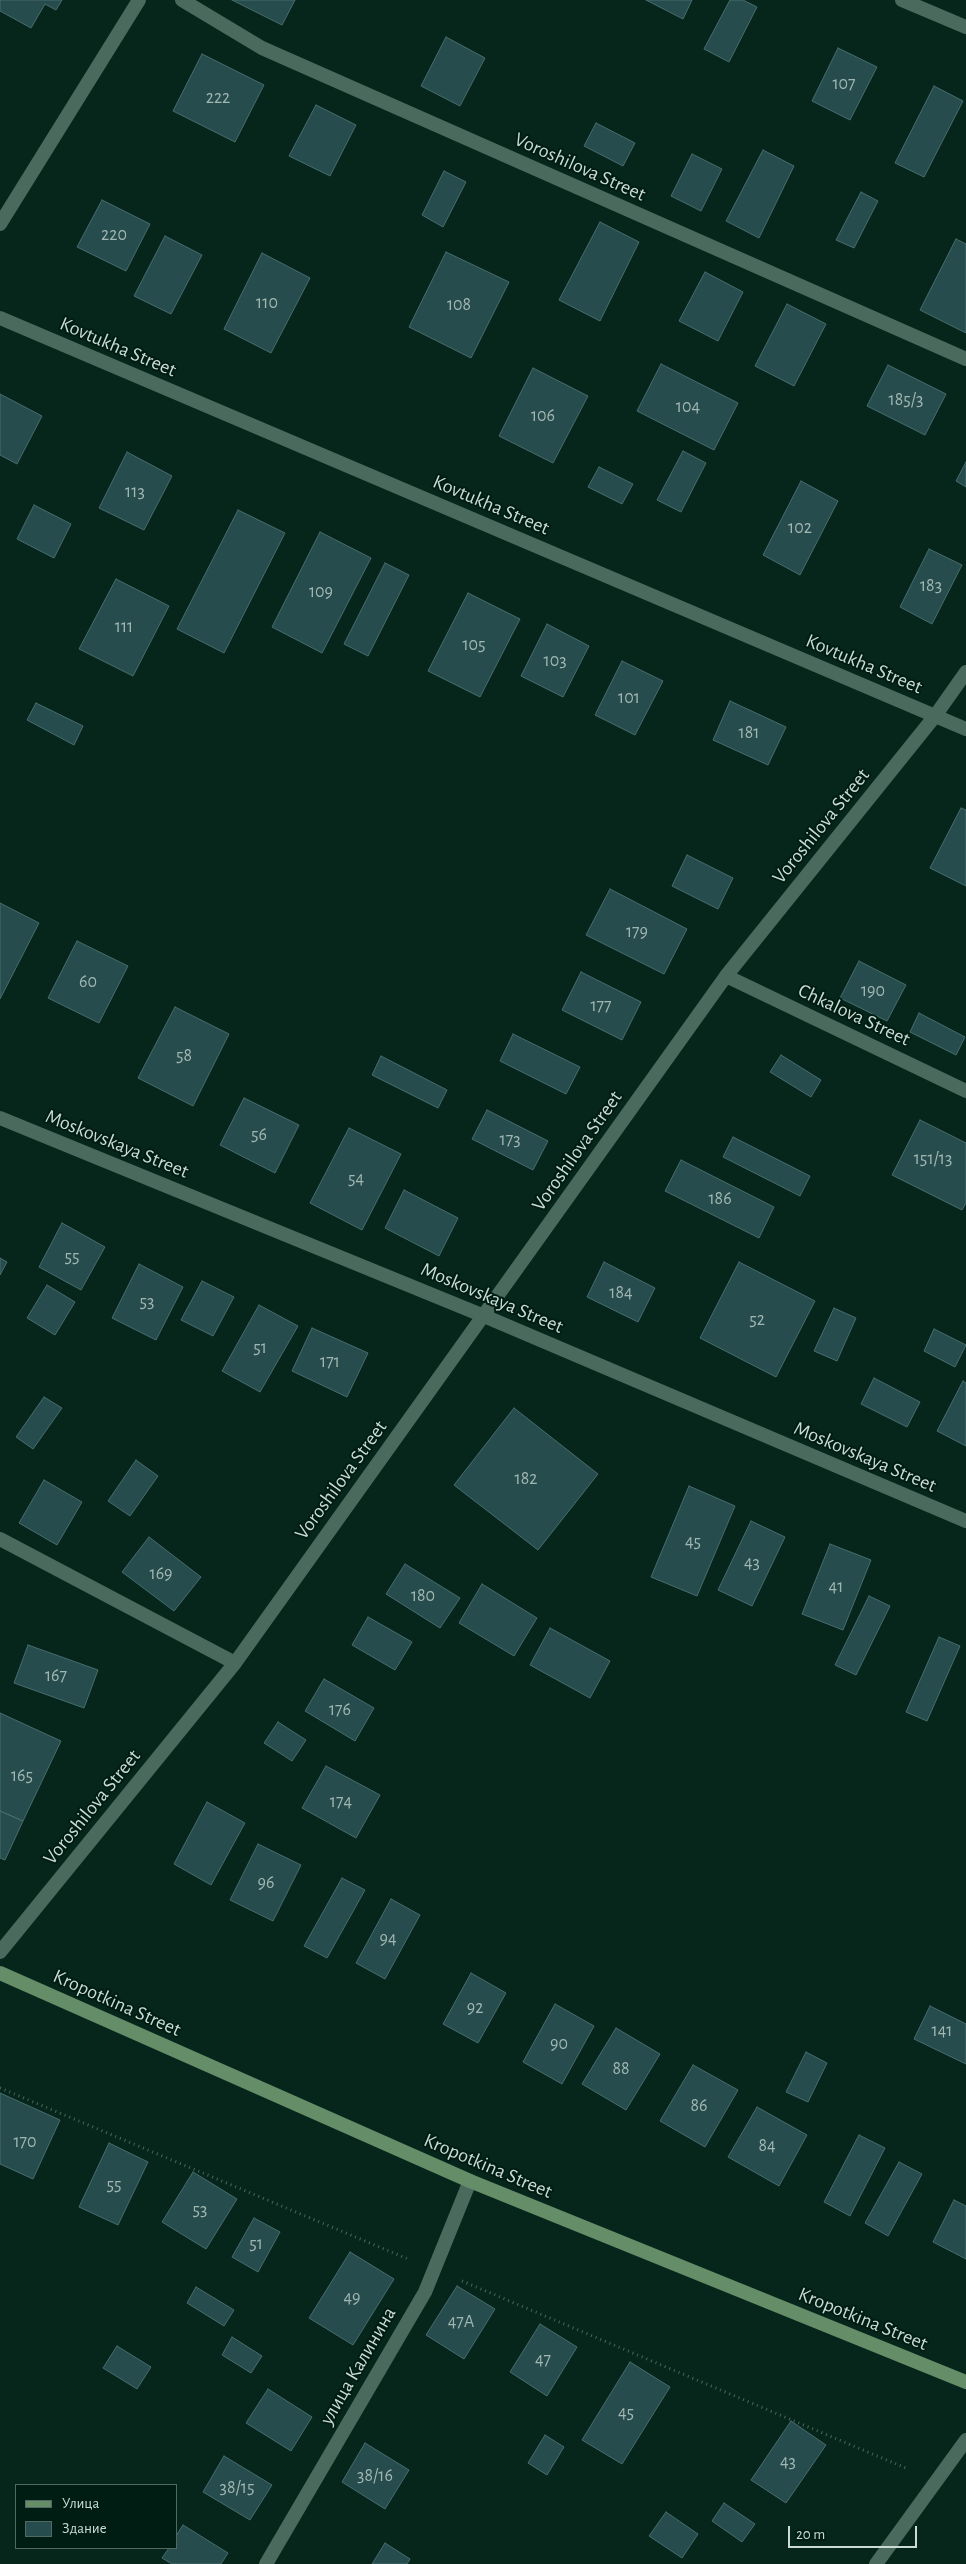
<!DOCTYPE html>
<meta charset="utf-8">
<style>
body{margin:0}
#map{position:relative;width:966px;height:2564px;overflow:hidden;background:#06261c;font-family:"Alegreya Sans",sans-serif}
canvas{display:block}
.legend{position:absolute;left:15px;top:2484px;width:162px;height:65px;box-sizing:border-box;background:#001d13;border:1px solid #516960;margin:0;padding:6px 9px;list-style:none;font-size:15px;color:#cadbd4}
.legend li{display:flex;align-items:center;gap:10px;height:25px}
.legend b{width:25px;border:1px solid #516960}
.scale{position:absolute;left:788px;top:2526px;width:129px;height:22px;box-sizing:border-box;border:2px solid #cadbd4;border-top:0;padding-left:6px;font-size:15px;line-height:18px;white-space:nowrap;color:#cadbd4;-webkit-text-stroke:4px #001d13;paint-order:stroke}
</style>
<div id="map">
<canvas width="966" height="2564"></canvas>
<ul class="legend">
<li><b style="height:6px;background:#658d68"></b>Улица</li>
<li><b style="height:14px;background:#274c4d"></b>Здание</li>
</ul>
<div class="scale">20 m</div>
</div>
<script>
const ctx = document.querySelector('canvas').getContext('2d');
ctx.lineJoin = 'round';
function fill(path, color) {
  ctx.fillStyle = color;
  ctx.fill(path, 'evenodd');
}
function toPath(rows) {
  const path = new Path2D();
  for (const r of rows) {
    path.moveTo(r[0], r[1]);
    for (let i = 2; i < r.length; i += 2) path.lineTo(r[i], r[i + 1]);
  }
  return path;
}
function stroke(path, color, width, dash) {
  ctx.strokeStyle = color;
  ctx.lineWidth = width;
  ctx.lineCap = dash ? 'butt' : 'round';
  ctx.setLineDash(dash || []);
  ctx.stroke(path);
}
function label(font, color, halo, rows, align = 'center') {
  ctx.font = font + ' "Alegreya Sans",sans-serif';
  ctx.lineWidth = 4;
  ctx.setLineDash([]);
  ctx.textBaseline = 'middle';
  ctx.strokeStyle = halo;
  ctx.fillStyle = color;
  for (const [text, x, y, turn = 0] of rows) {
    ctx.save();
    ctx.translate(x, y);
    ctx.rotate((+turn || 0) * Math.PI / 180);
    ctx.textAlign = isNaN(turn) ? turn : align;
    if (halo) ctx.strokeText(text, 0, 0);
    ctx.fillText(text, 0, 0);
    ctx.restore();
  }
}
const building = toPath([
 [0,0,62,0,56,10,45,4,31,28,0,11,0,0],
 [232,0,295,0,282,25,232,0],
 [646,0,692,0,683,19,646,0],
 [730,0,743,0,757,7,729,62,704,49,730,0],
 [446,37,485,58,460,106,421,86,446,37],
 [838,48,877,67,850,120,812,101,838,48],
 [202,54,264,85,235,142,173,111,202,54],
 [934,86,963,101,924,177,895,163,934,86],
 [316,105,356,125,330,176,289,156,316,105],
 [596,123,635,143,623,166,584,146,596,123],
 [763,150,794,166,759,238,726,221,763,150],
 [692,154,722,169,701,211,671,196,692,154],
 [444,171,466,182,443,227,422,215,444,171],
 [861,192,878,201,854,248,836,240,861,192],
 [102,200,150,224,126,271,77,247,102,200],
 [600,222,639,242,600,321,559,300,600,222],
 [165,236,202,255,171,314,134,296,165,236],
 [956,239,966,244,966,333,920,310,956,239],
 [446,252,509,282,471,358,409,327,446,252],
 [262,253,310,278,271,353,224,329,262,253],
 [705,272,743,292,718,341,679,321,705,272],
 [787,304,826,324,794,386,755,366,787,304],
 [661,364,738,403,714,450,637,411,661,364],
 [888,365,946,394,925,435,867,406,888,365],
 [533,368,588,396,553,463,499,436,533,368],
 [0,394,42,416,17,464,0,455,0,394],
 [683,451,706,463,681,512,657,500,683,451],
 [127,452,172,476,144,530,99,508,127,452],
 [966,462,966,487,956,481,966,462],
 [599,467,633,484,622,504,588,487,599,467],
 [801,481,838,501,800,575,763,555,801,481],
 [34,505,71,524,54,558,17,539,34,505],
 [238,510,285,533,224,653,177,629,238,510],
 [320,532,371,558,322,653,272,627,320,532],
 [929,549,962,565,932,624,900,607,929,549],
 [385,563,409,575,368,656,344,644,385,563],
 [116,579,169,606,133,676,79,649,116,579],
 [468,593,520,619,480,697,428,671,468,593],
 [547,624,589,646,563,697,521,676,547,624],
 [622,661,663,681,635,735,595,715,622,661],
 [730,701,786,727,768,765,713,740,730,701],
 [36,703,83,726,74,745,27,720,36,703],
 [961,808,966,810,966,886,930,868,961,808],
 [687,855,733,878,718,909,672,886,687,855],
 [610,889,687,929,664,974,586,935,610,889],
 [0,903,39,923,0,999,0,903],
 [77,941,128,966,99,1023,48,998,77,941],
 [859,961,906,985,887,1021,840,998,859,961],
 [581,972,641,1002,622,1040,562,1010,581,972],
 [175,1007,229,1034,193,1106,138,1078,175,1007],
 [919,1013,965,1037,956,1055,910,1032,919,1013],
 [513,1034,580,1067,566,1094,500,1061,513,1034],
 [781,1055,821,1080,811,1097,770,1072,781,1055],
 [381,1056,447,1090,438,1108,372,1075,381,1056],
 [244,1098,299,1125,275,1173,220,1145,244,1098],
 [487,1110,548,1141,533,1170,472,1139,487,1110],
 [920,1120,966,1143,966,1203,962,1210,892,1175,920,1120],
 [349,1128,401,1154,362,1230,310,1203,349,1128],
 [733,1137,810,1176,800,1196,723,1157,733,1137],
 [681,1160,774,1207,759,1238,665,1191,681,1160],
 [404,1190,458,1218,439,1256,385,1228,404,1190],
 [62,1223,105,1247,81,1290,39,1267,62,1223],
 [0,1258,7,1262,0,1275,0,1258],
 [604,1262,655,1288,638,1322,587,1297,604,1262],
 [739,1262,815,1301,776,1377,700,1338,739,1262],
 [139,1264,183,1287,156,1340,112,1318,139,1264],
 [202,1281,234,1297,213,1336,181,1320,202,1281],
 [47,1285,75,1302,55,1335,27,1318,47,1285],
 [259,1305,298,1326,260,1392,222,1371,259,1305],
 [834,1308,856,1318,837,1361,814,1351,834,1308],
 [312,1328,368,1353,347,1397,292,1371,312,1328],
 [934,1329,966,1345,955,1367,924,1351,934,1329],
 [874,1378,920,1402,907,1427,861,1404,874,1378],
 [963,1381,966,1383,966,1446,937,1431,963,1381],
 [44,1397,62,1408,33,1449,16,1437,44,1397],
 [514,1408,598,1474,538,1550,454,1485,514,1408],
 [136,1460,158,1476,130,1516,108,1501,136,1460],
 [44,1480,82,1502,57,1545,19,1523,44,1480],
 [689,1486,735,1506,697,1596,651,1577,689,1486],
 [751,1521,785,1537,752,1606,718,1590,751,1521],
 [149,1537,201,1577,174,1611,122,1572,149,1537],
 [830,1544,871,1560,843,1630,802,1614,830,1544],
 [405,1564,460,1598,440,1628,386,1594,405,1564],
 [482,1584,537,1618,514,1656,459,1623,482,1584],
 [869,1596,890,1606,856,1675,835,1665,869,1596],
 [368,1617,412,1642,395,1670,352,1645,368,1617],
 [550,1628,610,1661,590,1698,530,1665,550,1628],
 [939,1637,960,1646,927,1721,906,1712,939,1637],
 [28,1645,98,1670,84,1708,14,1683,28,1645],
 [324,1679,374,1708,355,1741,305,1711,324,1679],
 [0,1713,61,1741,23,1821,0,1811,0,1713],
 [278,1722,306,1740,292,1761,264,1743,278,1722],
 [326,1766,380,1795,356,1838,302,1808,326,1766],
 [207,1802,245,1823,211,1885,174,1864,207,1802],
 [0,1811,23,1821,5,1860,0,1858,0,1811],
 [258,1844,301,1865,273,1921,230,1900,258,1844],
 [342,1878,365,1890,327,1958,304,1946,342,1878],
 [391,1899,420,1915,385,1979,356,1963,391,1899],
 [471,1973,506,1993,478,2043,443,2024,471,1973],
 [555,2004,594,2026,562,2084,523,2062,555,2004],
 [930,2006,966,2024,966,2064,914,2039,930,2006],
 [616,2028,660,2054,626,2110,582,2084,616,2028],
 [806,2052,827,2063,808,2102,786,2092,806,2052],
 [693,2065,738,2090,705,2147,660,2121,693,2065],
 [0,2093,60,2120,33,2179,0,2164,0,2093],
 [757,2107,807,2135,779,2186,728,2157,757,2107],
 [859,2135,885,2148,850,2216,824,2202,859,2135],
 [109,2143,148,2162,118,2225,79,2207,109,2143],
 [899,2162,922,2174,888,2236,865,2223,899,2162],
 [193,2172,237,2199,206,2249,162,2222,193,2172],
 [954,2200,966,2206,966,2259,933,2242,954,2200],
 [254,2218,280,2232,258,2272,232,2257,254,2218],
 [350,2252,394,2279,353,2345,309,2318,350,2252],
 [457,2286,495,2309,464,2359,426,2335,457,2286],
 [196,2287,234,2310,224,2326,187,2303,196,2287],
 [540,2324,577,2347,547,2396,510,2372,540,2324],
 [232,2337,262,2356,251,2373,222,2355,232,2337],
 [117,2346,151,2367,137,2389,103,2368,117,2346],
 [630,2362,670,2387,622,2464,582,2440,630,2362],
 [268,2389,312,2417,291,2451,246,2423,268,2389],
 [791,2421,826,2445,786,2503,751,2480,791,2421],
 [545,2435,564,2447,547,2475,528,2463,545,2435],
 [365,2443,409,2470,385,2509,342,2482,365,2443],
 [224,2456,272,2485,250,2520,203,2492,224,2456],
 [724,2503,755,2524,742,2542,712,2521,724,2503],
 [666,2512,698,2534,682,2558,649,2536,666,2512],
 [183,2525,228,2553,221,2564,172,2564,162,2558,169,2548,176,2548,176,2536,183,2525],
 [385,2543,410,2559,407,2564,372,2564,385,2543]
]);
fill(building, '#274c4d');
stroke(building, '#486d6e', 1);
stroke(toPath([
 [0,2088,408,2259],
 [462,2281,908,2469]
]), '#4a655c', 3, [1, 4]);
stroke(toPath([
 [182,0,262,48,966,359],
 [902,0,966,27],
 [0,224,139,0],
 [0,318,966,729],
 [726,976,966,1091],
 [0,1118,484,1316,966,1521],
 [0,1539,235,1663],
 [0,1952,235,1663,726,976,935,716,966,672],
 [266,2564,425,2292,470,2181],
 [876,2564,966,2440]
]), '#496a5d', 14);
stroke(toPath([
 [0,1973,470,2181,966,2382]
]), '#658d68', 14);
label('18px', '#a1b7b2', null, [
 ["107",844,84],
 ["222",218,98],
 ["220",114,235],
 ["110",267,303],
 ["108",459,305],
 ["185/3",906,400],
 ["104",688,407],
 ["106",543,416],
 ["113",135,492],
 ["102",800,528],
 ["183",931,586],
 ["109",321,592],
 ["111",124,627],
 ["105",474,645],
 ["103",555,661],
 ["101",629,698],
 ["181",749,733],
 ["179",637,932],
 ["60",88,982],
 ["190",873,991],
 ["177",601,1006],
 ["58",184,1056],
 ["56",259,1135],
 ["173",510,1140],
 ["151/13",933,1159],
 ["54",356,1179],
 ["186",720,1199],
 ["55",72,1257],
 ["184",621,1293],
 ["53",147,1302],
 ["52",757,1320],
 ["51",260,1348],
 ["171",330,1362],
 ["182",526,1479],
 ["45",693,1542],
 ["43",752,1563],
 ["169",161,1574],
 ["41",836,1587],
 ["180",423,1596],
 ["167",56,1676],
 ["176",340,1710],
 ["165",22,1776],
 ["174",341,1802],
 ["96",266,1883],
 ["94",388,1939],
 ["92",475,2008],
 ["141",942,2031],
 ["90",559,2044],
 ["88",621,2069],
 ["86",699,2106],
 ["170",25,2142],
 ["84",767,2146],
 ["55",114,2185],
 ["53",200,2210],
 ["51",256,2244],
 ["49",352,2298],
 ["47А",461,2322],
 ["47",543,2360],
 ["45",626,2413],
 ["43",788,2462],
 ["38/16",375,2476],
 ["38/15",237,2488]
]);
label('20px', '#cadbd4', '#001d13', [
 ["Voroshilova Street",580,167,24],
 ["Kovtukha Street",118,347,23],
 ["Kovtukha Street",491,505,23],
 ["Kovtukha Street",864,664,23],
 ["Voroshilova Street",821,826,-51],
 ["Chkalova Street",854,1015,25],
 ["Moskovskaya Street",117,1144,22],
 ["Voroshilova Street",577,1151,-55],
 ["Moskovskaya Street",492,1298,23],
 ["Moskovskaya Street",865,1457,23],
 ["Voroshilova Street",341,1480,-54],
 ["Voroshilova Street",92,1807,-51],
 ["Kropotkina Street",117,2003,24],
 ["Kropotkina Street",488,2166,23],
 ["Kropotkina Street",863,2319,22],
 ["улица Калинина",358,2366,-60]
]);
</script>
